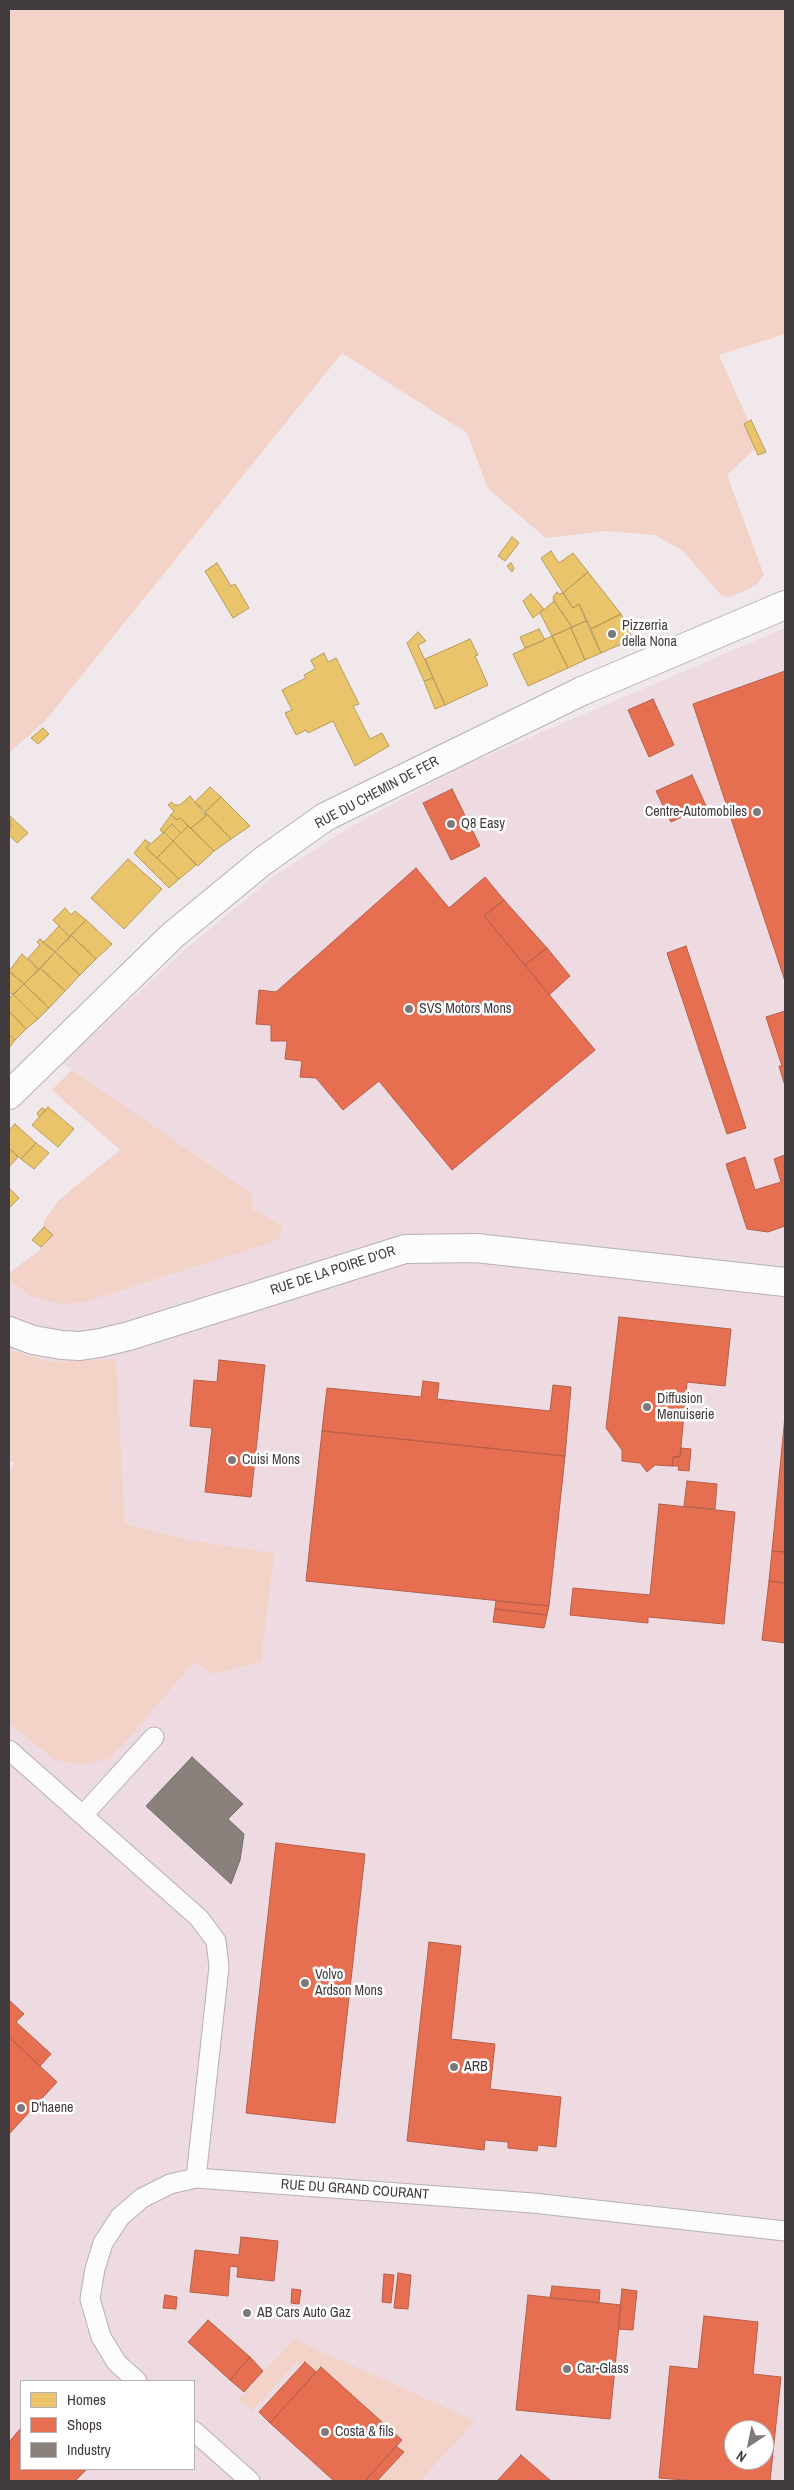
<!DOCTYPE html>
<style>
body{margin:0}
#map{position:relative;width:794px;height:2490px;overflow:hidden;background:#f1e8eb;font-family:"Archivo Narrow",sans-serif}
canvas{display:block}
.frame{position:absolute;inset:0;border:10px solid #423b3d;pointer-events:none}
.legend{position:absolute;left:20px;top:2380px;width:175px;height:90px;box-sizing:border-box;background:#fff;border:1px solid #b3b1b1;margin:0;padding:6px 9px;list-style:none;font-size:15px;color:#423b3d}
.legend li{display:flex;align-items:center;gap:10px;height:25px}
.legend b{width:25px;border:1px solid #b3b1b1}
.north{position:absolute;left:724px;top:2420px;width:50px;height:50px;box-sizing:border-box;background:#fff;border:1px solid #b3b1b1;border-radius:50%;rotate:214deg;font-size:14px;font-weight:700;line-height:20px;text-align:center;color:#423b3d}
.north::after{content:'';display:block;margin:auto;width:18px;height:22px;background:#7f787a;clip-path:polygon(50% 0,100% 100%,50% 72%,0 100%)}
</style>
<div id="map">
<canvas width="794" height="2490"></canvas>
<div class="frame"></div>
<ul class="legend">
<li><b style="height:14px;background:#e9c46a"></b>Homes</li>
<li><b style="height:14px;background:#e76f51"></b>Shops</li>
<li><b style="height:14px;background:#8a817c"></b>Industry</li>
</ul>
<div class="north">N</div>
</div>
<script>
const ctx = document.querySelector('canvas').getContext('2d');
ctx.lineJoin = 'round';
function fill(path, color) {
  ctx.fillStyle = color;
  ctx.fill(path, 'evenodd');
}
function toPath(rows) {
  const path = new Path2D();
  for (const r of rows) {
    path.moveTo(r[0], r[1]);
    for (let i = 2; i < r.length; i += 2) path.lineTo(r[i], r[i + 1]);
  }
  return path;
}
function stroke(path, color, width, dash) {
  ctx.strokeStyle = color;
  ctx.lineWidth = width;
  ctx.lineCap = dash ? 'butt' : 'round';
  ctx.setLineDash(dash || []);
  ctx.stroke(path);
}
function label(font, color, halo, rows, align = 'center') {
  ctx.font = font + ' "Archivo Narrow",sans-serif';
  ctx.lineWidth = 5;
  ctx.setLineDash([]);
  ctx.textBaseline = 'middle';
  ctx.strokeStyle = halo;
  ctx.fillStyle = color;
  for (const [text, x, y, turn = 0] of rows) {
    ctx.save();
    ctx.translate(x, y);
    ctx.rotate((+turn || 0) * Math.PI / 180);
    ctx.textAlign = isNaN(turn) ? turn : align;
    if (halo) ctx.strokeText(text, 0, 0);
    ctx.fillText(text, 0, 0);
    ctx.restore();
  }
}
fill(toPath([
 [785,628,785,2481,9,2481,9,1470,14,1464,9,1460,9,1273,40,1250,120,1150,52,1090,72,1070,62,1063,188,947,278,873,352,826,463,766],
 [21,2381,194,2381,194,2469,21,2469],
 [734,2430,764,2430,764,2460,734,2460]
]), '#eddbe1');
fill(toPath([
 [9,9,785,9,785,334,719,355,759,445,727,475,764,575,756,585,729,598,720,594,683,551,655,535,605,531,546,538,488,489,467,433,342,353,45,721,9,753],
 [72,1070,252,1194,253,1210,283,1226,278,1240,85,1302,62,1304,33,1297,9,1280,9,1273,40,1250,44,1221,59,1200,120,1150,52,1090],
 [9,1350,49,1362,116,1359,125,1524,195,1541,274,1553,261,1662,214,1674,194,1662,111,1758,83,1765,55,1760,9,1723,9,1470,14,1464,9,1460],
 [294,2339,475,2421,420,2481,369,2481,396,2451,297,2362,252,2411,238,2400]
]), '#f3d3c8');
const homes = toPath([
 [751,420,766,452,758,455,744,424,751,420],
 [512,537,519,543,505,561,498,556,512,537],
 [551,551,559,563,573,553,588,572,563,593,541,558,551,551],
 [217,563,231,586,235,584,249,608,233,618,205,571,217,563],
 [511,563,514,568,512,572,507,566,511,563],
 [588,572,621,614,591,629,579,604,573,608,563,593,588,572],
 [557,592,559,594,563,593,573,608,579,604,586,621,572,627,554,601,553,597,557,592],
 [531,594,544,609,533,618,523,601,531,594],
 [554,601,572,627,552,636,540,613,554,601],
 [621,614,633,639,601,653,591,629,621,614],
 [586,621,601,653,585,660,571,628,586,621],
 [571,628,585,660,568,668,552,636,571,628],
 [539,629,545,640,525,648,520,637,539,629],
 [418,632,426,641,418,645,433,678,424,681,407,643,418,632],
 [552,636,568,668,528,686,513,654,552,636],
 [470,639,478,655,475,656,488,685,445,705,425,659,470,639],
 [324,653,328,662,336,658,359,704,353,706,370,739,382,733,389,746,355,766,333,721,308,733,306,730,296,735,285,713,292,710,282,690,306,678,304,675,315,669,311,660,324,653],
 [433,678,445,705,435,709,424,681,433,678],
 [43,728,49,734,38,744,31,738,43,728],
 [210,787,221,797,205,812,195,802,210,787],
 [190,796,206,816,191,828,180,818,177,820,171,815,174,811,168,805,171,802,175,805,180,805,190,796],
 [221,797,250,826,231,839,205,812,221,797],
 [205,812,231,839,214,851,191,828,206,816,205,812],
 [9,815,28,833,17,843,9,835,11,824,9,815],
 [171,815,177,820,180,818,188,826,181,833,172,824,163,833,160,830,171,815],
 [172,824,181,833,173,841,164,832,172,824],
 [188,826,214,851,198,866,173,841,188,826],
 [164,832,173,841,157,858,146,848,164,832],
 [145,840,150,843,146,848,179,879,169,888,134,853,145,840],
 [173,841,196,865,179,879,157,858,173,841],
 [128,859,162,889,124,929,91,898,128,859],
 [65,908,71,915,75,911,86,920,70,937,53,920,65,908],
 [86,920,112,944,96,959,71,935,86,920],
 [59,926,70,937,55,952,43,943,59,926],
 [71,935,96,959,80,975,55,952,71,935],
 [40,939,55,952,39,970,28,958,40,945,37,942,40,939],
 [55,952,80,975,65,991,40,968,55,952],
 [22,954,39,970,24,984,9,971,22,954],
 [40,968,65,991,49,1008,24,984,40,968],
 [9,971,24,984,13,995,9,992,9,971],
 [24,984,49,1008,38,1019,13,994,24,984],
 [13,994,38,1019,26,1029,9,1011,9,999,13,994],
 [9,1011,26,1029,15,1040,9,1034,9,1011],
 [9,1034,15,1040,9,1048,9,1034],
 [48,1107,74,1129,58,1147,32,1125,48,1107],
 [42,1108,46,1110,39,1117,37,1113,42,1108],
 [15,1124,36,1143,21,1159,9,1148,9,1130,15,1124],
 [36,1143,49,1153,34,1169,21,1159,36,1143],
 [9,1148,18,1157,9,1167,9,1148],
 [9,1188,19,1198,9,1208,9,1188],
 [44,1227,53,1235,41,1247,32,1240,44,1227]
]);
fill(homes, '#e9c46a');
stroke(homes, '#b79b5c', 1);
const shops = toPath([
 [785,671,785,981,693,704,785,671],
 [653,699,674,745,649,757,628,710,653,699],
 [692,775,706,806,671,822,656,791,692,775],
 [452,789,480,846,451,860,423,803,452,789],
 [416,868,449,908,485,877,504,900,484,916,595,1050,452,1170,379,1081,343,1110,316,1078,300,1077,302,1061,285,1059,287,1041,271,1041,271,1025,256,1024,259,990,276,992,416,868],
 [504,900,547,948,525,965,484,916,504,900],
 [686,946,746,1128,727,1134,667,953,686,946],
 [547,948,570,976,549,995,525,965,547,948],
 [785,1011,785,1086,779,1066,782,1066,766,1017,785,1011],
 [785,1155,785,1226,768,1232,747,1229,726,1164,745,1157,755,1190,781,1182,774,1159,785,1155],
 [619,1317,731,1329,725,1386,687,1382,680,1457,673,1457,672,1466,655,1465,647,1472,640,1463,622,1461,622,1450,606,1428,619,1317],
 [219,1360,265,1365,251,1497,205,1492,212,1428,190,1426,194,1380,217,1382,219,1360],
 [423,1381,439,1383,437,1399,550,1411,553,1385,571,1387,565,1456,322,1431,327,1388,421,1397,423,1381],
 [785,1416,785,1552,772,1551,785,1416],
 [322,1431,565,1456,549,1606,306,1581,322,1431],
 [681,1448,691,1449,689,1471,678,1470,679,1466,672,1466,673,1457,680,1457,681,1448],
 [687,1481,717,1484,715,1509,684,1506,687,1481],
 [659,1504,735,1512,724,1624,648,1617,648,1623,570,1615,573,1588,650,1595,659,1504],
 [772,1551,785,1552,785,1583,769,1581,772,1551],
 [769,1581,785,1583,785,1643,762,1640,769,1581],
 [496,1601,549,1606,547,1615,495,1609,496,1601],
 [495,1609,547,1615,544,1628,493,1622,495,1609],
 [276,1843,365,1854,335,2123,246,2113,276,1843],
 [429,1942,461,1946,451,2039,495,2044,490,2089,561,2097,556,2147,538,2145,537,2151,508,2148,508,2142,485,2140,484,2150,407,2141,429,1942],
 [9,2000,24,2014,16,2022,51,2054,40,2066,9,2037,9,2000],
 [9,2037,57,2082,9,2134,9,2037],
 [241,2237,278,2241,274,2281,237,2277,238,2267,230,2266,228,2296,190,2292,195,2250,239,2255,241,2237],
 [398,2273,411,2275,408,2309,394,2308,398,2273],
 [384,2274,394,2275,391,2303,382,2302,384,2274],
 [552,2286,600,2290,599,2303,550,2298,552,2286],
 [292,2289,301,2290,299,2304,291,2303,292,2289],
 [622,2289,637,2291,633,2330,618,2329,622,2289],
 [165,2295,177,2297,176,2309,163,2308,165,2295],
 [528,2295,621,2305,610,2419,516,2410,528,2295],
 [704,2316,758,2322,753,2374,781,2377,770,2481,696,2481,659,2478,670,2366,698,2369,704,2316],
 [734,2430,764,2430,764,2460,734,2460,734,2430],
 [208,2320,250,2357,230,2380,188,2342,208,2320],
 [250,2357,263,2371,244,2392,230,2380,250,2357],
 [305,2362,316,2372,270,2423,259,2412,305,2362],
 [321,2367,402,2440,365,2481,334,2481,270,2423,321,2367],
 [21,2428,21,2469,87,2469,75,2481,9,2481,9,2442,21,2428],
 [396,2446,404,2452,377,2481,365,2481,396,2446],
 [521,2455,551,2481,497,2481,521,2455]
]);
fill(shops, '#e76f51');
stroke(shops, '#b65f4b', 1);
const industry = toPath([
 [192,1757,243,1804,228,1819,244,1834,240,1860,231,1884,146,1806,192,1757]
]);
fill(industry, '#8a817c');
stroke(industry, '#746c69', 1);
const street = toPath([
 [9,1750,199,1918,216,1941,219,1967,196,2178],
 [83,1815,154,1737],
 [137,2381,117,2363,101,2337,90,2299,95,2269,103,2243,120,2217,142,2198,170,2184,196,2178,533,2203,785,2231],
 [194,2431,250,2481]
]);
const secondary = toPath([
 [9,1095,173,935,263,861,325,817,582,691,785,605],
 [9,1331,33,1340,62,1345,80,1346,100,1343,129,1336,405,1249,476,1248,785,1282]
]);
stroke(street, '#b7b0b3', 21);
stroke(secondary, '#b7b0b3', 30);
stroke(street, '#fdfcfc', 19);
stroke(secondary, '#fdfcfc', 28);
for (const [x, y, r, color] of [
 [612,634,5,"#7f787a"],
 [757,812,5,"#7f787a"],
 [451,824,5,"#7f787a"],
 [409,1009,5,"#7f787a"],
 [647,1407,5,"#7f787a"],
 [232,1460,5,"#7f787a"],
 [305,1983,5,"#7f787a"],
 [454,2067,5,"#7f787a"],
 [21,2108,5,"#7f787a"],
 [247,2313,5,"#7f787a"],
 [567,2369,5,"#7f787a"],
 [325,2432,5,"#7f787a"]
]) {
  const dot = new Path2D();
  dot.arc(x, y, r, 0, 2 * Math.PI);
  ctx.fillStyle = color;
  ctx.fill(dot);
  stroke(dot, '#fff', 2);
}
label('14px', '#423b3d', '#fff', [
 ["Pizzerria",622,626],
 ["della Nona",622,642],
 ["Centre-Automobiles",747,812,"right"],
 ["Q8 Easy",461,824],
 ["SVS Motors Mons",419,1009],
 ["Diffusion",657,1399],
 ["Menuiserie",657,1415],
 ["Cuisi Mons",242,1460],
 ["Volvo",315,1975],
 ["Ardson Mons",315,1991],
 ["ARB",464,2067],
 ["D'haene",31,2108],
 ["AB Cars Auto Gaz",257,2313],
 ["Car-Glass",577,2369],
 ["Costa & fils",335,2432]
], 'left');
label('14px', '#423b3d', '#fff', [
 ["RUE DU CHEMIN DE FER",377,793,-28],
 ["RUE DE LA POIRE D'OR",333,1271,-18],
 ["RUE DU GRAND COURANT",355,2190,4]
]);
</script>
